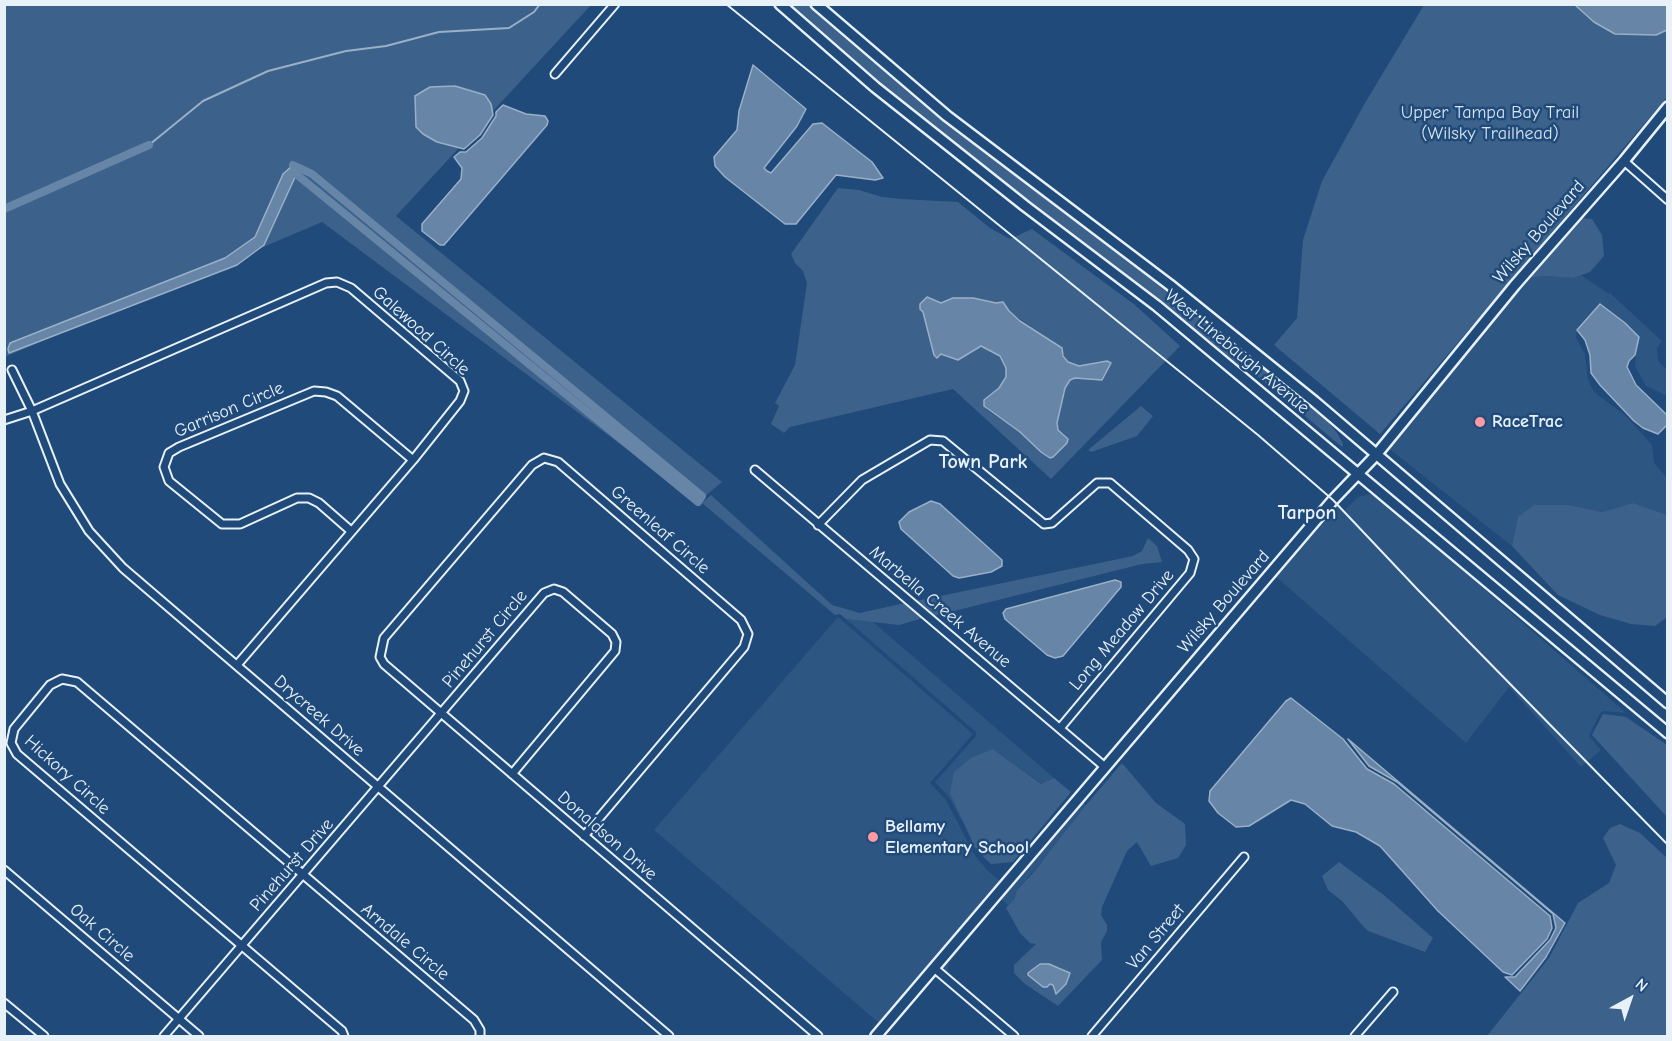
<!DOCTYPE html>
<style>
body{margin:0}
#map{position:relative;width:1672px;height:1041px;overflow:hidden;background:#1f4a7a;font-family:"Comic Neue",sans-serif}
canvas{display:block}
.frame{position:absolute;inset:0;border:6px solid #e8f1f8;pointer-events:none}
.north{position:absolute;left:1600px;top:969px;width:60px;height:60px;-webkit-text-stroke:4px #1f4a7a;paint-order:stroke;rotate:40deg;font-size:16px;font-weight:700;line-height:24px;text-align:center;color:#e8f1f8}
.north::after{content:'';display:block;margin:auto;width:21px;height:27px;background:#e8f1f8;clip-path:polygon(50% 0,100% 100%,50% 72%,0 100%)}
</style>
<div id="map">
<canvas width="1672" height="1041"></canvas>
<div class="frame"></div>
<div class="north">N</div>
</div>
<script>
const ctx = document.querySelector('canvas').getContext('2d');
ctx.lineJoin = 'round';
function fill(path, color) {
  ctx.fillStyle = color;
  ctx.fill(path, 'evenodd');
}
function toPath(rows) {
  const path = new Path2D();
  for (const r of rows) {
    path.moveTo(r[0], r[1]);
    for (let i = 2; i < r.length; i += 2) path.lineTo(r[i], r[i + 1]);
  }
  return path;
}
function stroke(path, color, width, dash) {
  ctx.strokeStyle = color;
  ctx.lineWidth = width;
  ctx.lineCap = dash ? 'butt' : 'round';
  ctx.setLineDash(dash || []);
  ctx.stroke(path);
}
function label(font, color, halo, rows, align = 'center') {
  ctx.font = font + ' "Comic Neue",sans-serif';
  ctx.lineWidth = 5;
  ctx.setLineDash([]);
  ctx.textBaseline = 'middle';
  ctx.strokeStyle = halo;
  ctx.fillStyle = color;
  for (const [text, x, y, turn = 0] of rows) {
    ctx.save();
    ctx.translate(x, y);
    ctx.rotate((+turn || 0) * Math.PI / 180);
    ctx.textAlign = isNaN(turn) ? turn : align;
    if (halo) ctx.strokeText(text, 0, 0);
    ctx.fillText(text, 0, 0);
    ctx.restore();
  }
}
fill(toPath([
 [1581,275,1609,294,1610,293,1662,341,1657,348,1658,361,1667,370,1667,396,1646,386,1635,366,1638,337,1601,304,1577,330,1576,338,1585,354,1588,380,1594,392,1625,415,1652,445,1654,463,1667,478,1667,518,1665,514,1633,503,1602,512,1569,505,1518,517,1512,546,1387,447,1526,278,1546,276,1573,278],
 [1371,494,1399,515,1626,713,1604,711,1600,713,1589,736,1601,750,1581,767,1509,687,1466,743,1274,575,1336,503,1344,511,1358,497],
 [838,617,973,734,930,783,946,800,974,854,987,870,1000,881,879,1023,654,830],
 [846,619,873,622,1054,778,1042,784,993,749,961,817,963,823,949,797,935,782,976,736,976,732],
 [1081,801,1086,805,1051,851,1017,890,1013,900,1008,905,1001,899,948,964,948,974,940,967]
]), '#2e5683');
fill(toPath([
 [185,4,591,5,396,216,722,482,698,502,322,222,5,357,5,5],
 [789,5,808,5,982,148,1222,332,1323,416,1337,433,1343,444,1342,447,1250,370,1232,361,1147,292,999,181,905,106,799,16],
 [1424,5,1667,5,1667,97,1380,434,1274,345,1297,318,1303,240,1322,181,1365,103],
 [838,188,859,190,882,197,901,199,958,202,990,228,1010,239,1032,229,1135,305,1180,346,1051,479,953,389,790,427,784,433,771,424,779,406,775,403,795,365,807,283,803,271,795,263,791,254],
 [953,298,980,299,996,303,1057,344,1068,362,1079,366,1102,361,1080,378,1070,380,1065,388,1057,423,1058,430,1064,434,1067,443,1053,457,1050,458,1041,452,1020,432,987,410,984,400,999,388,1006,377,1006,368,1000,356,981,346,958,359,941,354,934,355,923,312,933,299,941,303],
 [1579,218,1592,219,1602,235,1604,256,1590,272,1573,278,1546,276,1526,278],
 [1141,406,1153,416,1137,436,1091,452,1088,450],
 [711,495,832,605,860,613,905,603,923,618,899,625,846,619,840,614,835,615,702,503],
 [1633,503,1665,514,1667,518,1667,617,1655,626,1631,624,1600,615,1558,595,1512,546,1518,517,1534,505,1569,505,1602,512],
 [1148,538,1157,546,1162,562,1142,564,934,616,916,601,1133,556,1142,551],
 [1603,714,1626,717,1667,745,1667,817,1592,735],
 [993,749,1041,784,1054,778,1071,792,1013,862,991,864,976,850,950,793,954,772,971,758],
 [1122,763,1156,803,1185,824,1186,845,1178,858,1151,866,1137,842,1127,851,1102,907,1101,915,1107,925,1107,931,1101,942,1102,960,1058,1006,1025,984,1014,973,1014,965,1036,944,1030,943,1020,933,1006,908,1014,899,1017,890,1033,873,1086,805],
 [1048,965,1059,967,1070,973,1068,980,1060,990,1054,992,1053,985,1040,983,1028,973],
 [1620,824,1640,833,1667,858,1667,1036,1487,1036,1549,958,1578,903,1609,883,1616,865,1603,838,1610,828],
 [1339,862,1385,896,1433,938,1425,952,1368,931,1363,926,1342,901,1328,890,1322,876]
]), '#3c628c');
const water = toPath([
 [1575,5,1667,5,1667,30,1656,35,1615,34,1594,22,1575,5],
 [753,65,806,109,797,126,764,168,767,171,771,173,813,124,822,123,872,162,883,178,875,180,836,175,796,224,785,224,725,177,715,166,714,157,737,130,739,111,753,65],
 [455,86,485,95,491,104,493,115,480,135,464,149,437,142,423,134,416,127,415,96,430,87,455,86],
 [503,105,526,114,545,116,548,121,547,125,444,245,440,245,422,231,422,224,461,179,462,168,454,157,460,152,466,152,482,138,496,116,496,112,503,105],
 [293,165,296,175,264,245,237,265,9,353,8,349,10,343,225,258,255,237,283,174,293,165],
 [927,297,941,303,953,298,973,298,996,303,1003,302,1009,311,1020,321,1062,348,1063,356,1068,362,1079,366,1107,361,1111,363,1102,380,1075,378,1070,380,1065,388,1057,423,1058,430,1068,439,1067,443,1053,457,1050,458,1041,452,1020,432,984,406,984,400,999,388,1006,377,1006,368,1000,356,981,346,958,360,941,354,937,358,934,355,923,312,920,309,920,304,927,297],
 [1600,304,1625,323,1639,337,1635,355,1629,361,1627,367,1636,385,1667,415,1667,425,1658,434,1643,428,1634,421,1600,385,1591,373,1590,355,1585,340,1577,330,1600,304],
 [931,501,940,504,1002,560,1002,566,991,572,959,578,953,576,901,529,899,522,909,512,931,501],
 [1115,580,1121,582,1121,587,1063,656,1055,658,1047,655,1005,619,1003,613,1006,609,1115,580],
 [1291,698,1343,739,1367,769,1394,784,1550,916,1552,928,1547,939,1512,975,1503,972,1438,911,1380,846,1356,832,1332,826,1305,804,1291,800,1249,826,1236,827,1218,813,1209,801,1210,791,1286,701,1291,698],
 [1348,739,1565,923,1546,957,1520,991,1505,977,1515,977,1550,940,1556,928,1553,914,1397,782,1369,766,1348,739],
 [1040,964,1049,964,1070,973,1066,984,1056,994,1053,985,1050,984,1047,987,1043,987,1028,975,1028,973,1040,964]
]);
fill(water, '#6685a7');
stroke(water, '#9ab0c7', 1.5);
stroke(toPath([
 [149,145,203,101,268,71,346,51,386,46,439,32,509,28,534,12,540,4]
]), '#9ab0c7', 2);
stroke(toPath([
 [293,165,312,174,702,496,698,502,296,174],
 [4,209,149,145]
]), '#6685a7', 8);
const minor = toPath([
 [555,74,615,4],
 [1624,161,1668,200],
 [12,370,32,411,60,484,89,531,123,568,669,1036],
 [4,420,32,411,326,283,337,282,351,288,460,381,464,391,460,401,413,460,237,665],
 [755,470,1105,767],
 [818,525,862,480,930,440,943,441,1044,524,1052,523,1097,483,1110,483,1188,550,1194,559,1190,573,1061,727],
 [351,531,319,503,309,498,297,498,240,524,222,524,169,481,164,467,169,453,179,447,314,391,326,392,337,396,413,460],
 [584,836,744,647,748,634,741,620,558,462,544,458,532,465,384,638,380,657,384,664,818,1036],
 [4,870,199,1036],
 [934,968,1014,1036],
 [4,1003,44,1036],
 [164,1036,544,593,554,589,563,592,612,634,616,642,615,651,512,774],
 [344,1036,342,1031,17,754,11,743,14,729,50,685,62,679,77,682,474,1020,480,1030,480,1036],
 [1092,1036,1244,857],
 [1355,1036,1393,992]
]);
const secondary = toPath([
 [780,4,875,87,1025,206,1157,306,1668,733],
 [816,4,947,116,1170,285,1315,402,1668,703],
 [876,1036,1333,500,1376,455,1515,285,1624,161,1668,107]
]);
stroke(minor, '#e8f1f8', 11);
stroke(secondary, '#e8f1f8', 14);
stroke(minor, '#1f4a7a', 7);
stroke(secondary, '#1f4a7a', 9);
stroke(toPath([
 [726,4,1258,435,1333,500,1419,591,1668,845]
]), '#e8f1f8', 2);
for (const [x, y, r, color] of [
 [1480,422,6,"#ff9aa2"],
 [873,837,6,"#ff9aa2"]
]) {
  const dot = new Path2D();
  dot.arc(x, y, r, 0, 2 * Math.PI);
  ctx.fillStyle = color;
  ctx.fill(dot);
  stroke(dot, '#1f4a7a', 2);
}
label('18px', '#d7e3ed', '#1f4a7a', [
 ["Upper Tampa Bay Trail",1490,113],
 ["(Wilsky Trailhead)",1490,134]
]);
label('18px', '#e8f1f8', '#1f4a7a', [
 ["Wilsky Boulevard",1539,232,-49],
 ["Galewood Circle",421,331,42],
 ["West Linebaugh Avenue",1237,352,40],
 ["Garrison Circle",229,410,-23],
 ["Greenleaf Circle",660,530,41],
 ["Wilsky Boulevard",1224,602,-49],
 ["Marbella Creek Avenue",940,607,40],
 ["Long Meadow Drive",1122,630,-50],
 ["Pinehurst Circle",485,639,-50],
 ["Drycreek Drive",319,716,41],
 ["Hickory Circle",67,775,42],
 ["Donaldson Drive",607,836,41],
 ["Pinehurst Drive",292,865,-49],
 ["Oak Circle",102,933,41],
 ["Van Street",1156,937,-50],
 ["Arndale Circle",405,942,40]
]);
label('bold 18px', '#e8f1f8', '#1f4a7a', [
 ["RaceTrac",1492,422],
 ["Bellamy",885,827],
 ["Elementary School",885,848]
], 'left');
label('bold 20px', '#e8f1f8', '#1f4a7a', [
 ["Town Park",983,462],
 ["Tarpon",1307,513]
]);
</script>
